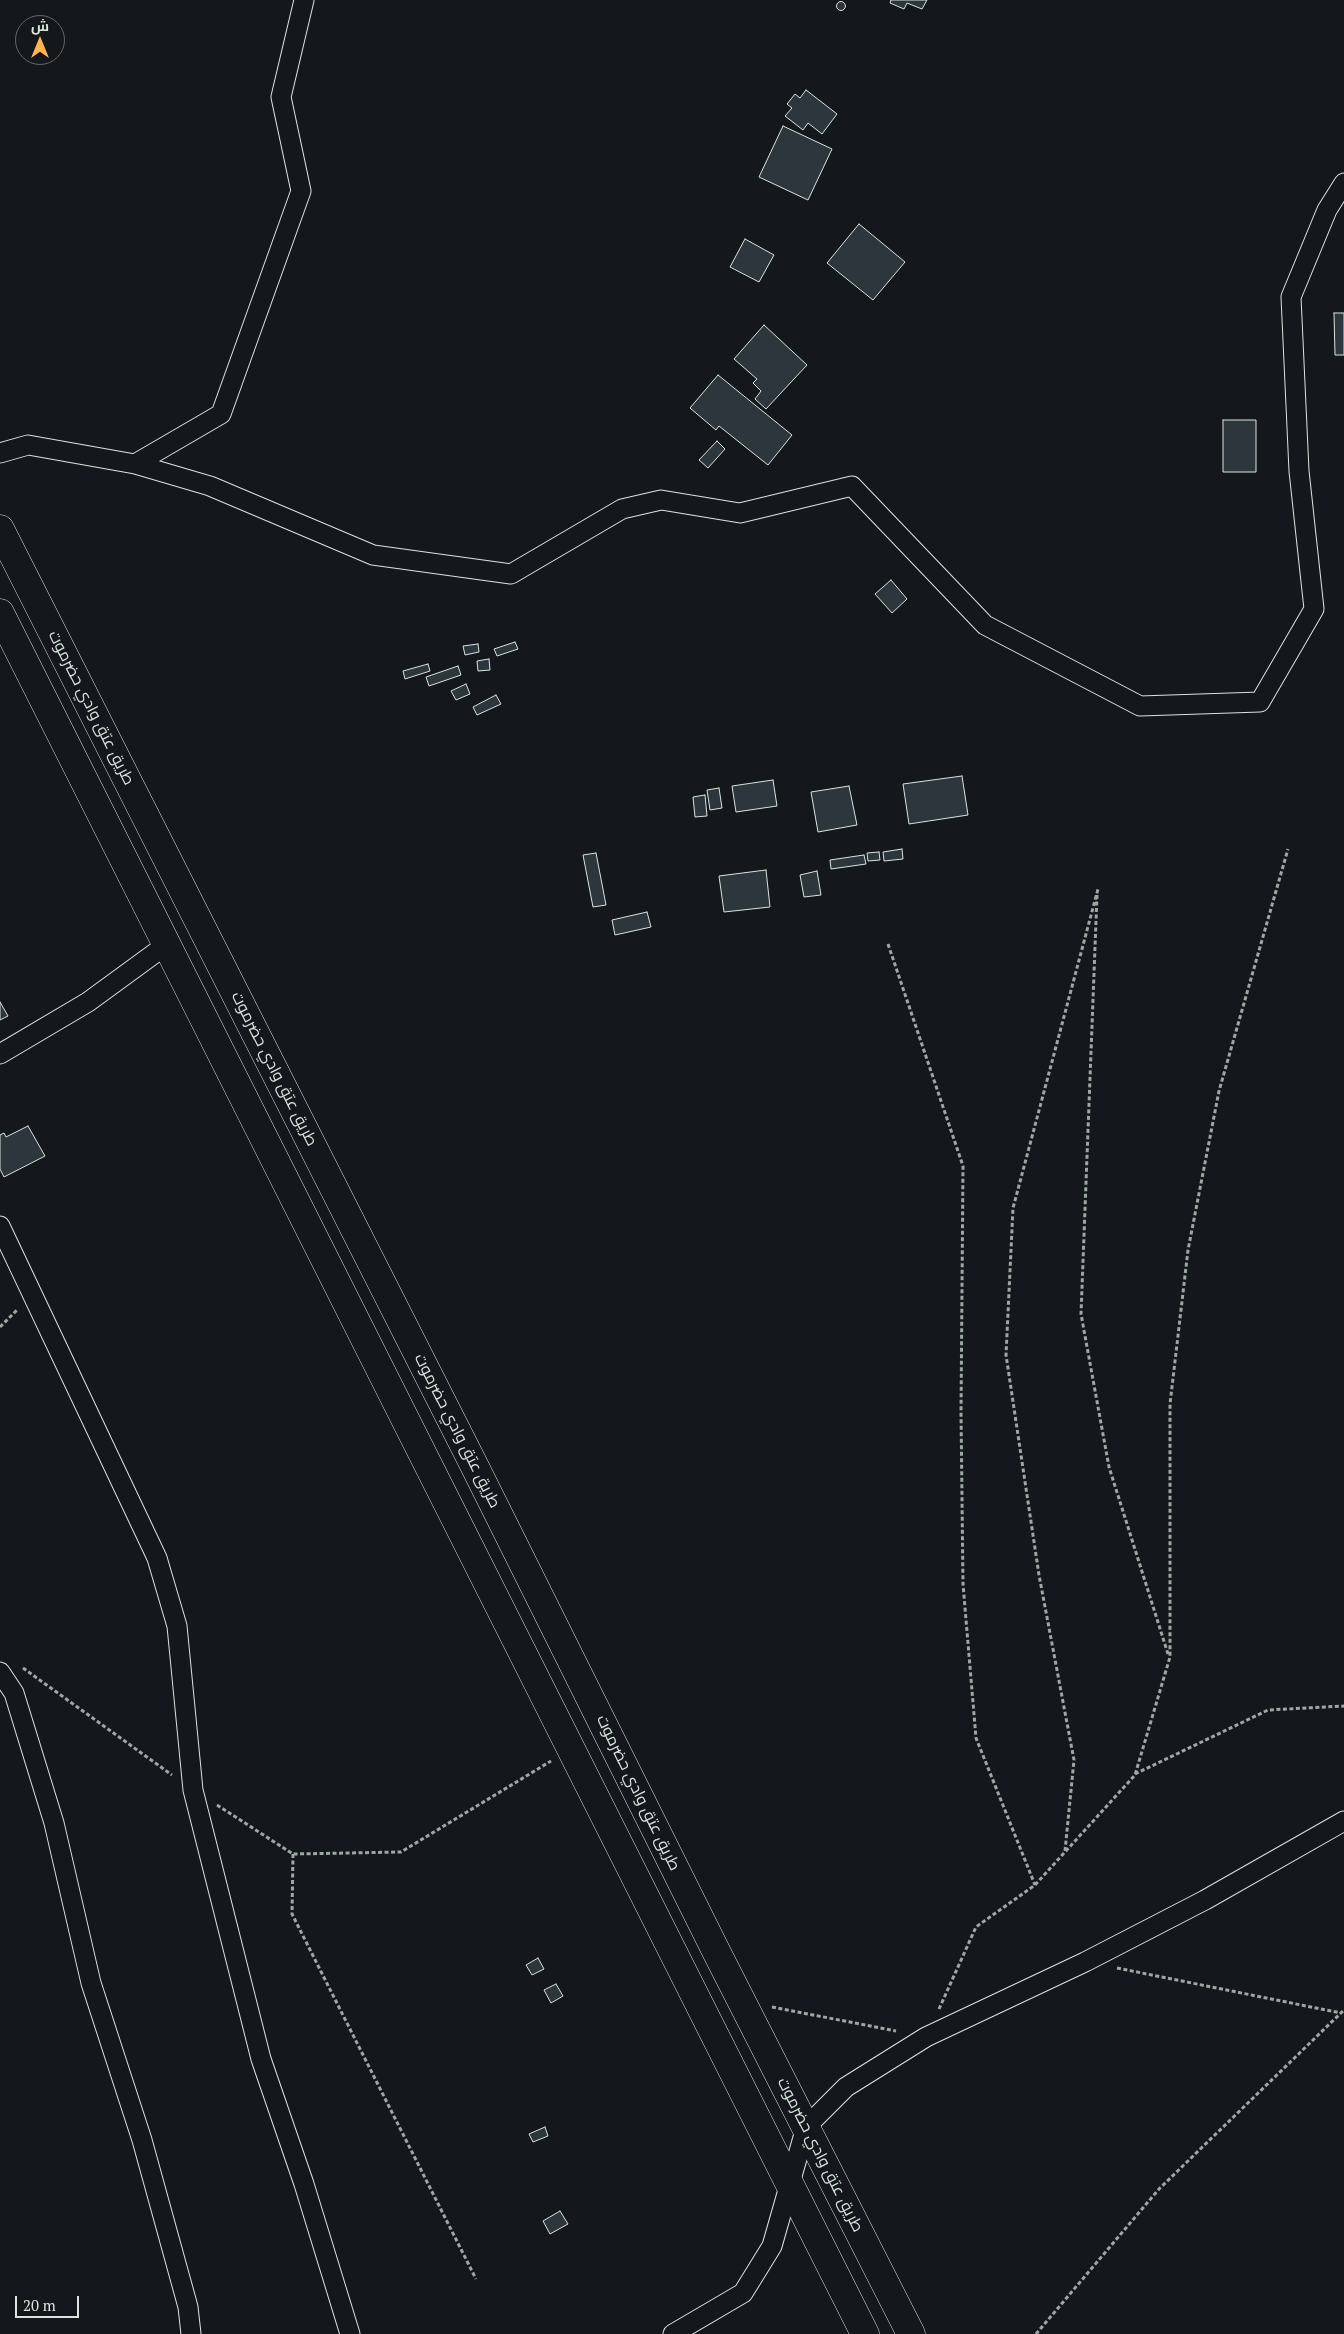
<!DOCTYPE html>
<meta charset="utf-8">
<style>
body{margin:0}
#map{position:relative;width:1344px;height:2334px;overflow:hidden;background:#14181c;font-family:"PT Serif",Cairo,serif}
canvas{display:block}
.north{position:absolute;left:15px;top:15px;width:50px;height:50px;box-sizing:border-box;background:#14181c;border:1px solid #626a69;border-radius:50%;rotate:0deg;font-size:14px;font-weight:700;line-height:20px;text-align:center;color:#d8e6dc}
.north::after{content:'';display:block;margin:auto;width:18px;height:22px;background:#ffb74d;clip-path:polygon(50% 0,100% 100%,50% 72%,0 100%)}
.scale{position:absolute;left:15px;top:2296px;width:64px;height:22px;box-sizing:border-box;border:2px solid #d8e6dc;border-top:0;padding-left:6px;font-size:15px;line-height:18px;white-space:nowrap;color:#d8e6dc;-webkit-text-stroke:4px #14181c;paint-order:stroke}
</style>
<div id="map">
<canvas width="1344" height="2334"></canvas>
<div class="north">ش</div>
<div class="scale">20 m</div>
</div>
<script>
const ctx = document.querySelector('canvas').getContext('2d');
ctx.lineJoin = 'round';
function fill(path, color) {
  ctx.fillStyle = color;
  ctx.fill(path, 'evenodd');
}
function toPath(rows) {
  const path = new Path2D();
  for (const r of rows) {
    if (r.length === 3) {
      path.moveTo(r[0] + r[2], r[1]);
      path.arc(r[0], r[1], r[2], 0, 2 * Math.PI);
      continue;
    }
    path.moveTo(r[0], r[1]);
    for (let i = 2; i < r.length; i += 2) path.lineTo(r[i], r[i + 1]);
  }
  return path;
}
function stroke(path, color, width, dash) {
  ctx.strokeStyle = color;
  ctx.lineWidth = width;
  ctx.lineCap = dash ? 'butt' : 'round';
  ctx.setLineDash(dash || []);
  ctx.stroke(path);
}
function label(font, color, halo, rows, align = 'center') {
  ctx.font = font + ' "PT Serif",Cairo,serif';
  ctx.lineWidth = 4;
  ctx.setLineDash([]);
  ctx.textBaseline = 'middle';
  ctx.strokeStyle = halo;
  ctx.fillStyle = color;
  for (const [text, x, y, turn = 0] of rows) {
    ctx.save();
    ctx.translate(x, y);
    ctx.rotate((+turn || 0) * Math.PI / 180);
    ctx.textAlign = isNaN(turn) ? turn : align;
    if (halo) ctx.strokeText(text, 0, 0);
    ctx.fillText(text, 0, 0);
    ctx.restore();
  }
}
const building = toPath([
 [891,0,927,0,922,9,907,3,904,9,890,3,891,0],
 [841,6,4.5],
 [806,90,837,114,822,134,808,123,803,130,785,116,792,108,787,104,795,94,800,98,806,90],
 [783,126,832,149,808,200,759,177,783,126],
 [859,224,905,262,873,300,827,263,859,224],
 [745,239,774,255,759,282,730,267,745,239],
 [1334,313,1344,313,1344,355,1335,355,1334,313],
 [764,325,807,365,766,409,755,399,761,391,753,383,757,379,734,359,764,325],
 [718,375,792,435,768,465,719,426,716,430,690,408,718,375],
 [1223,420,1256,420,1256,472,1223,472,1223,420],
 [717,441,725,449,708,468,699,460,717,441],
 [891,580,907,599,892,613,875,594,891,580],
 [515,642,518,649,497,656,494,649,515,642],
 [478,644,479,652,465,655,463,646,478,644],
 [489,659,490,670,478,671,477,661,489,659],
 [428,664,430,671,405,679,403,671,428,664],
 [458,666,461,675,429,686,426,677,458,666],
 [466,684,470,694,456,700,451,691,466,684],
 [496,695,501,704,477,715,473,707,496,695],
 [962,776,968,815,909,824,903,784,962,776],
 [773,780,777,806,736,812,732,786,773,780],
 [849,786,857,825,818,832,811,792,849,786],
 [719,788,722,808,710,810,707,790,719,788],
 [705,795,707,816,695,817,693,797,705,795],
 [902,849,903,859,884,861,883,852,902,849],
 [879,852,880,860,868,861,867,853,879,852],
 [596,853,606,905,593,907,583,855,596,853],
 [864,855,866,864,831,869,830,860,864,855],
 [766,870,770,907,724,912,719,876,766,870],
 [817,871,821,895,804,897,800,875,817,871],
 [647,912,651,927,615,935,612,920,647,912],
 [0,1002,8,1016,0,1020,0,1002],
 [28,1126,45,1156,4,1177,0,1169,0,1135,4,1133,6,1137,28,1126],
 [538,1958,544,1969,532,1975,526,1965,538,1958],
 [556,1984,563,1996,551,2003,544,1990,556,1984],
 [545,2127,548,2136,533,2142,529,2134,545,2127],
 [560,2211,568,2224,550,2234,543,2221,560,2211]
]);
fill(building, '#2c363c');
stroke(building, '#d8e6dc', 1);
const street = toPath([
 [0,453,28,445,135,464,210,486,373,555,511,574,622,509,661,500,740,513,852,486,985,625,1140,706,1260,702,1314,609,1299,471,1291,297,1327,210,1344,183],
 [135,464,221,414,301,191,281,97,304,0],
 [0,1054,88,1002,166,945],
 [0,1226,157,1558,177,1626,193,1790,261,2059,304,2184,350,2334],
 [0,1672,14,1693,54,1823,91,1983,142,2140,188,2307,191,2334],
 [673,2334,743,2293,772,2246,806,2127,846,2087,926,2037,1085,1962,1205,1900,1344,1821]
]);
const primary = toPath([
 [0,529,475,1467,716,1951,911,2334],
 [0,613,865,2334]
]);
stroke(street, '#d8e6dc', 21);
stroke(primary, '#d8e6dc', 29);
stroke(toPath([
 [1097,895,1081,1314,1109,1467,1168,1654],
 [888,944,963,1166,961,1412,963,1584,976,1738,1035,1885],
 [0,1327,18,1309],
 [23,1668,172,1775],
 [1135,1774,1268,1710,1344,1706],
 [217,1805,293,1854,401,1852,551,1761],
 [1065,1851,1074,1760,1039,1575,1006,1355,1013,1208,1098,889],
 [293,1854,292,1914,476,2279],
 [1117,1968,1341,2013],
 [772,2007,896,2031],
 [939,2009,976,1927,1035,1885,1135,1775,1170,1657,1170,1404,1188,1250,1219,1091,1288,849],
 [1036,2334,1159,2189,1344,2010]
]), '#9da8a2', 3, [4, 2.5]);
stroke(street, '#14181c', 19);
stroke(primary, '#14181c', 28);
label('16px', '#d8e6dc', '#14181c', [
 ["طريق عتق وادي حضرموت",91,708,63],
 ["طريق عتق وادي حضرموت",274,1069,63],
 ["طريق عتق وادي حضرموت",457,1431,63],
 ["طريق عتق وادي حضرموت",638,1793,64],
 ["طريق عتق وادي حضرموت",820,2155,63]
]);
</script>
